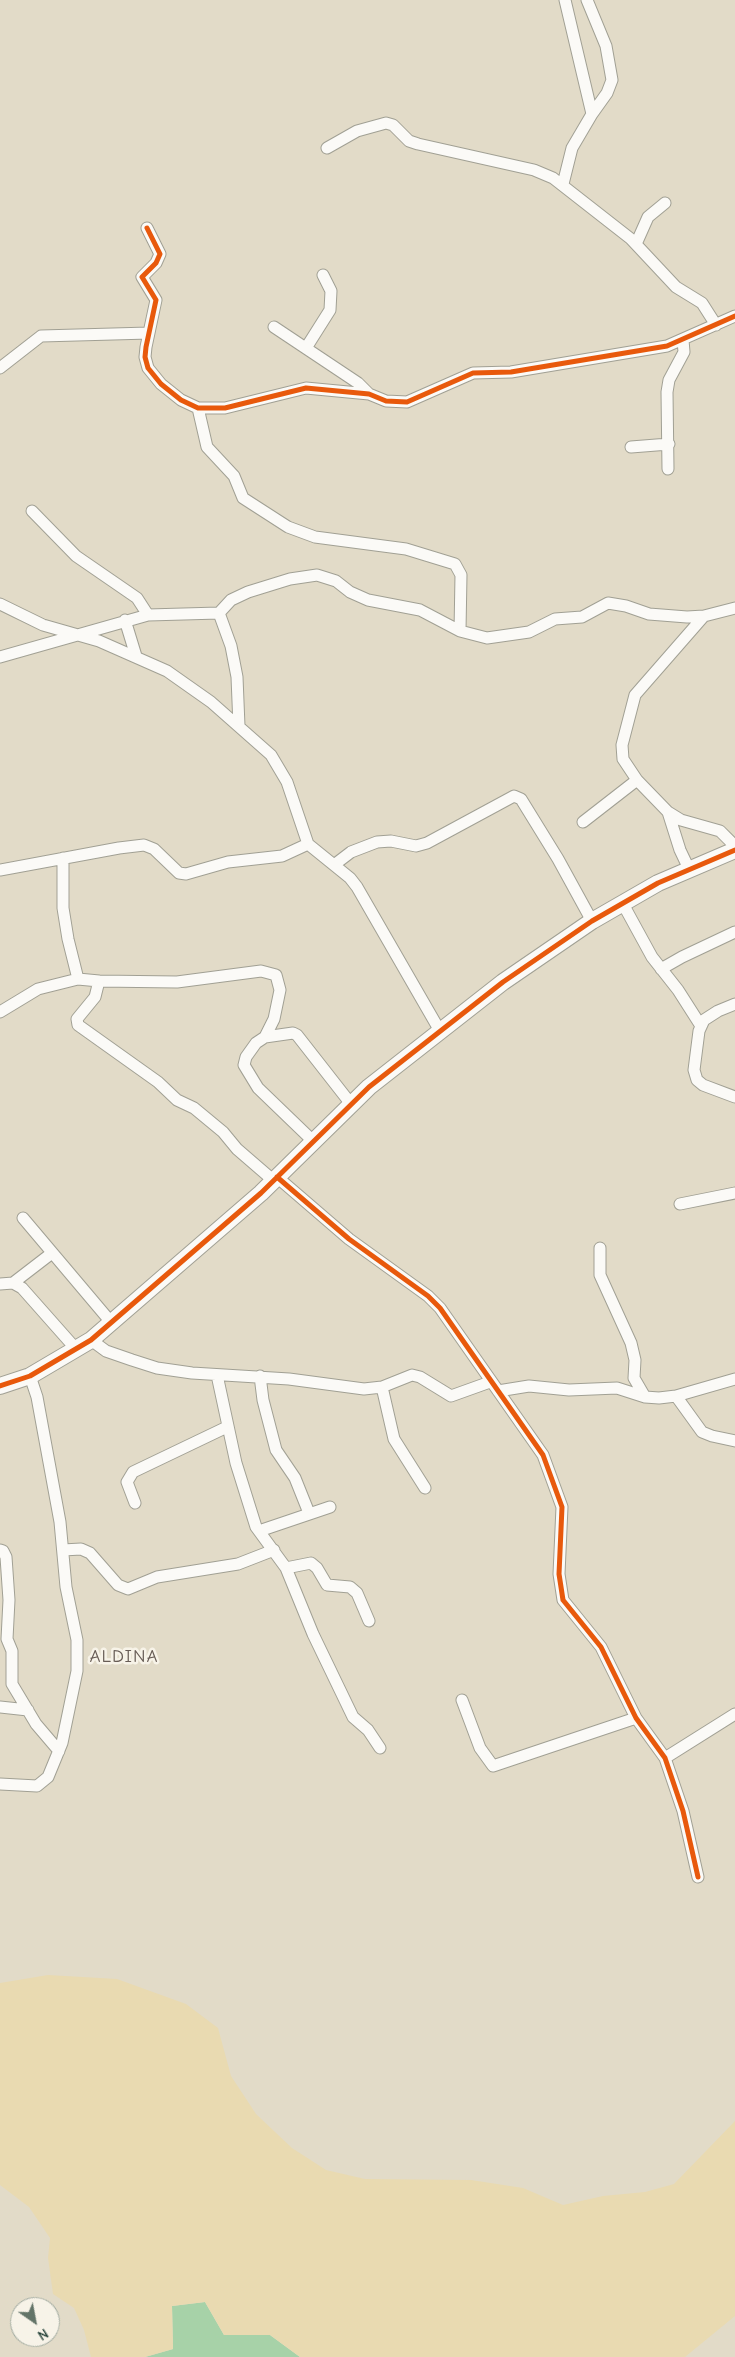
<!DOCTYPE html>
<style>
body{margin:0}
#map{position:relative;width:735px;height:2357px;overflow:hidden;background:#e2dbc8;font-family:"Comic Neue",sans-serif}
canvas{display:block}
.north{position:absolute;left:10px;top:2297px;width:50px;height:50px;box-sizing:border-box;background:#f7f3e8;border:1px solid #a1aaa0;border-radius:50%;rotate:147deg;font-size:14px;font-weight:700;line-height:20px;text-align:center;color:#1f3d34}
.north::after{content:'';display:block;margin:auto;width:18px;height:22px;background:#637468;clip-path:polygon(50% 0,100% 100%,50% 72%,0 100%)}
</style>
<div id="map">
<canvas width="735" height="2357"></canvas>
<div class="north">N</div>
</div>
<script>
const ctx = document.querySelector('canvas').getContext('2d');
ctx.lineJoin = 'round';
function fill(path, color) {
  ctx.fillStyle = color;
  ctx.fill(path, 'evenodd');
}
function toPath(rows) {
  const path = new Path2D();
  for (const r of rows) {
    path.moveTo(r[0], r[1]);
    for (let i = 2; i < r.length; i += 2) path.lineTo(r[i], r[i + 1]);
  }
  return path;
}
function stroke(path, color, width, dash) {
  ctx.strokeStyle = color;
  ctx.lineWidth = width;
  ctx.lineCap = dash ? 'butt' : 'round';
  ctx.setLineDash(dash || []);
  ctx.stroke(path);
}
function label(font, color, halo, rows, align = 'center') {
  ctx.font = font + ' "Comic Neue",sans-serif';
  ctx.lineWidth = 5;
  ctx.setLineDash([]);
  ctx.textBaseline = 'middle';
  ctx.strokeStyle = halo;
  ctx.fillStyle = color;
  for (const [text, x, y, turn = 0] of rows) {
    ctx.save();
    ctx.translate(x, y);
    ctx.rotate((+turn || 0) * Math.PI / 180);
    ctx.textAlign = isNaN(turn) ? turn : align;
    if (halo) ctx.strokeText(text, 0, 0);
    ctx.fillText(text, 0, 0);
    ctx.restore();
  }
}
fill(toPath([
 [205,2302,224,2335,270,2335,300,2357,145,2357,173,2349,172,2306]
]), '#a7d2a8');
fill(toPath([
 [48,1975,117,1979,186,2004,218,2028,231,2076,256,2114,292,2148,326,2170,365,2179,471,2180,523,2188,563,2205,603,2196,645,2192,674,2184,735,2121,735,2316,685,2357,300,2357,270,2335,224,2335,205,2302,172,2306,173,2349,145,2357,91,2357,84,2330,74,2308,53,2294,48,2258,50,2238,29,2207,0,2185,0,1983]
]), '#e9dab1');
const street = toPath([
 [565,0,592,114],
 [327,148,357,131,386,123,393,125,409,141,418,144,534,170,553,178,631,239,676,287,702,303,716,325],
 [563,184,572,148,592,114,607,93,612,80,606,46,587,0],
 [147,228,160,254,156,263,142,277,156,300,146,347,145,357,148,368,161,384,181,400,198,408,225,408,306,388,369,394,386,401,407,402,473,373,511,372,667,346,735,316],
 [636,244,648,217,665,203],
 [274,327,358,383,369,394],
 [306,348,330,310,331,291,323,275],
 [0,368,41,336,149,333],
 [198,408,207,447,234,476,243,498,288,527,315,537,406,549,455,564,461,575,460,631],
 [631,447,669,444],
 [668,469,667,392,669,380,684,352,683,340],
 [32,511,76,556,137,598,148,615],
 [0,604,43,625,99,641,167,671,211,702,271,755,287,782,308,844,350,878,357,887,440,1031],
 [219,613,231,600,248,592,290,579,317,575,336,581,350,592,368,600,420,610,460,631,487,638,529,632,555,619,582,617,608,603,626,606,649,614,687,617,704,616,735,608],
 [219,613,231,646,237,677,239,726],
 [704,616,635,695,622,745,623,759,637,780,668,812,681,820,720,831,735,846],
 [125,620,136,656],
 [0,657,148,615,219,613],
 [668,812,680,850,689,869],
 [583,822,637,780],
 [63,858,63,908,68,939,78,979,99,981,95,997,77,1019,78,1025,158,1082,177,1100,194,1108,223,1132,237,1149,274,1181],
 [334,865,351,852,377,842,391,841,416,846,427,843,514,796,521,799,558,859,592,921],
 [0,870,119,848,144,845,154,849,179,873,186,874,228,862,282,856,308,844],
 [623,904,652,957,678,990,701,1026],
 [661,969,682,957,735,932],
 [99,981,177,982,261,971,276,975,280,990,274,1019,265,1037,256,1043,246,1057,244,1065,258,1088,313,1141],
 [735,1004,718,1011,704,1020,699,1031,694,1070,697,1080,703,1085,735,1097],
 [0,1012,38,989,78,979],
 [265,1037,293,1033,297,1035,351,1104],
 [277,1177,349,1239,428,1296,440,1308,543,1455,562,1507,559,1574,563,1600,601,1647,636,1718,665,1758,683,1811,698,1877],
 [680,1204,735,1193],
 [23,1218,110,1321],
 [600,1248,600,1275,631,1343,635,1360,634,1378,645,1397],
 [13,1283,52,1253],
 [0,1284,13,1283,22,1288,76,1349],
 [91,1340,106,1351,132,1360,157,1368,192,1373,289,1379,364,1389,382,1387,412,1375,420,1377,451,1396,490,1382],
 [217,1375,236,1463,256,1527,286,1568,313,1634,353,1717,368,1730,380,1748],
 [260,1376,263,1400,276,1450,295,1478,309,1513],
 [382,1387,394,1439,425,1488],
 [498,1391,529,1386,569,1390,617,1388,645,1397,659,1398,676,1396,702,1432,712,1436,735,1441],
 [676,1396,735,1379],
 [135,1503,127,1482,133,1472,227,1427],
 [259,1531,330,1507],
 [0,1550,3,1551,6,1557,9,1600,7,1639,12,1651,12,1684,36,1724,59,1751],
 [63,1550,81,1549,90,1553,118,1585,128,1589,157,1577,238,1564,274,1550],
 [286,1568,311,1563,317,1568,327,1585,350,1587,357,1593,369,1621],
 [462,1700,480,1748,493,1766,636,1718],
 [0,1707,28,1710],
 [665,1758,735,1714],
 [0,1784,37,1786,48,1777,62,1743,77,1671,77,1640,66,1587,60,1522,37,1397,30,1376]
]);
const secondary = toPath([
 [0,1386,30,1376,91,1340,261,1193,369,1087,503,982,592,921,658,883,735,850]
]);
stroke(street, '#a1a094', 13);
stroke(secondary, '#a1a094', 18);
stroke(street, '#fbfaf7', 11);
stroke(secondary, '#fbfaf7', 16);
stroke(toPath([
 [147,228,160,254,156,263,142,277,156,300,146,347,145,357,148,368,161,384,181,400,198,408,225,408,306,388,369,394,386,401,407,402,473,373,511,372,667,346,735,316],
 [277,1177,349,1239,428,1296,440,1308,543,1455,562,1507,559,1574,563,1600,601,1647,636,1718,665,1758,683,1811,698,1877],
 [0,1386,30,1376,91,1340,261,1193,369,1087,503,982,592,921,658,883,735,850]
]), '#e8590c', 5);
ctx.letterSpacing = '1px';
label('19px', '#675c55', '#f7f3e8', [
 ["ALDINA",124,1657]
]);
ctx.letterSpacing = '0px';
</script>
